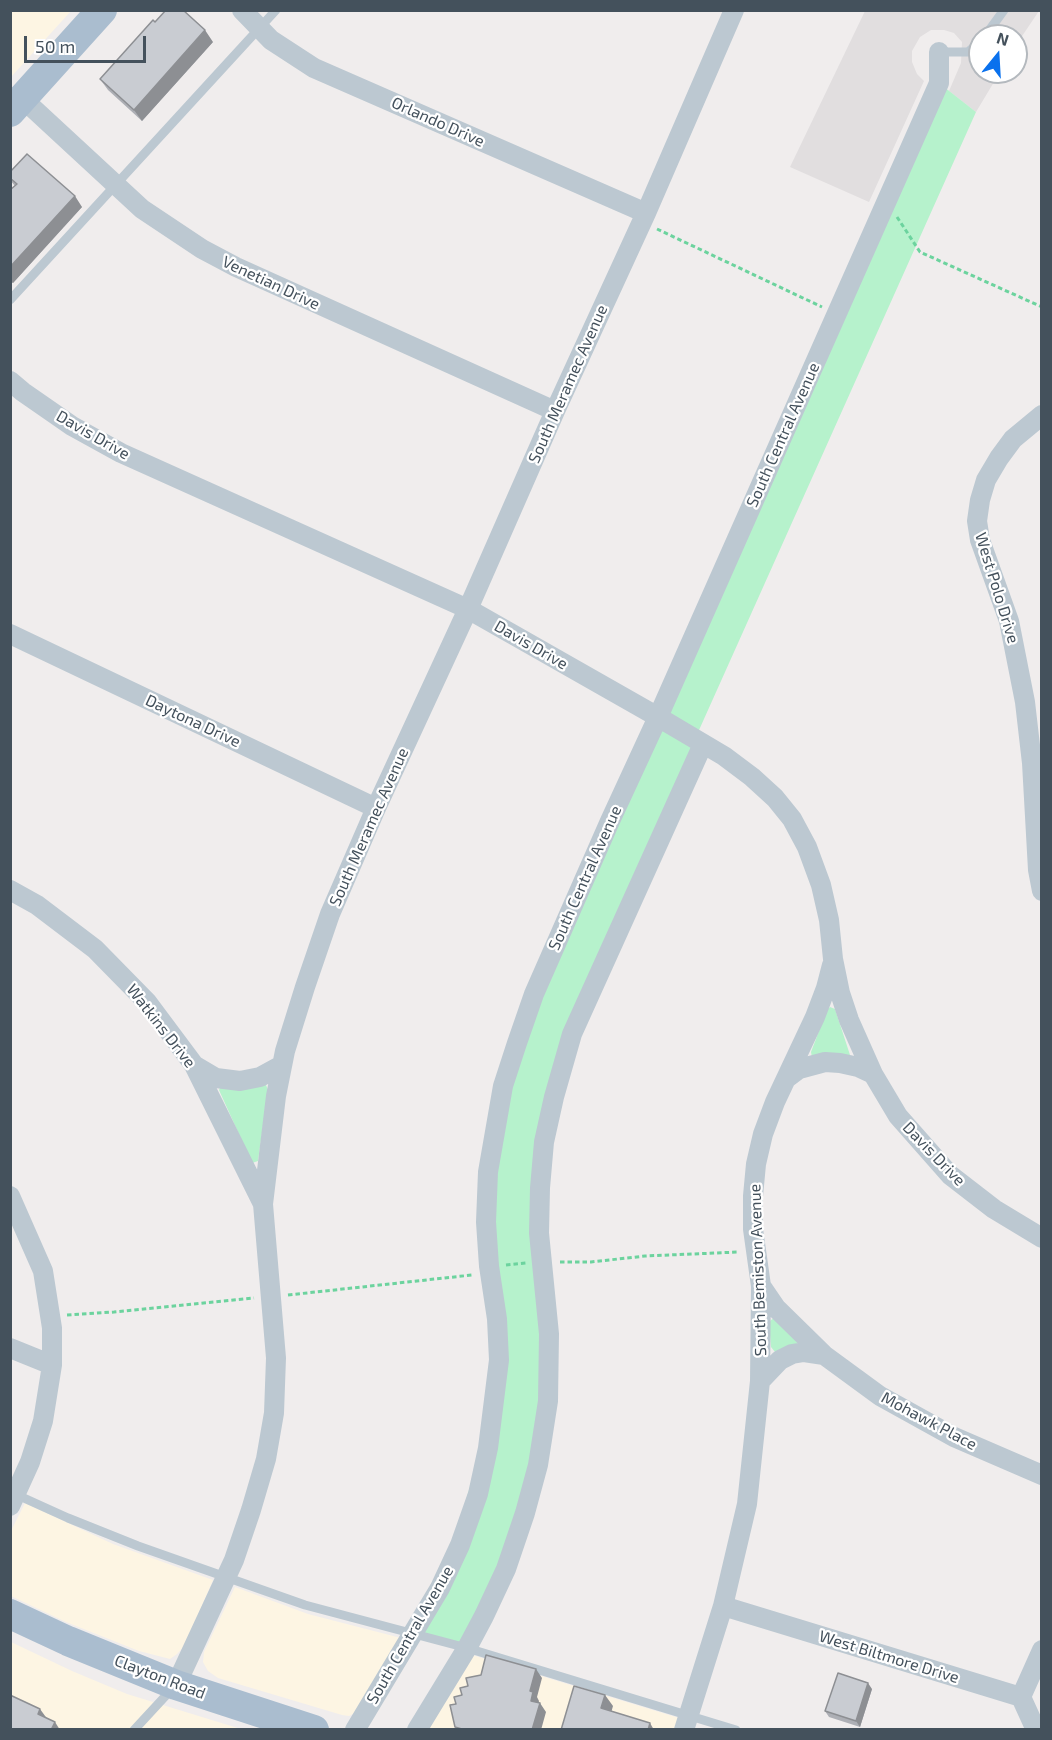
<!DOCTYPE html>
<style>
body{margin:0}
#map{position:relative;width:1052px;height:1740px;overflow:hidden;background:#f0eded;font-family:"Exo 2",sans-serif}
canvas{display:block}
.frame{position:absolute;inset:0;border:12px solid #44515c;pointer-events:none}
.north{position:absolute;left:968px;top:24px;width:60px;height:60px;box-sizing:border-box;background:#fff;border:2px solid #b4b9be;border-radius:50%;rotate:18deg;font-size:16px;font-weight:700;line-height:24px;text-align:center;color:#44515c}
.north::after{content:'';display:block;margin:auto;width:21px;height:27px;background:#0a71ed;clip-path:polygon(50% 0,100% 100%,50% 72%,0 100%)}
.scale{position:absolute;left:24px;top:36px;width:122px;height:27px;box-sizing:border-box;border:3px solid #44515c;border-top:0;padding-left:8px;font-size:18px;line-height:21px;white-space:nowrap;color:#44515c;-webkit-text-stroke:4px #fff;paint-order:stroke}
</style>
<div id="map">
<canvas width="1052" height="1740"></canvas>
<div class="frame"></div>
<div class="north">N</div>
<div class="scale">50 m</div>
</div>
<script>
const ctx = document.querySelector('canvas').getContext('2d');
ctx.lineJoin = 'round';
function fill(path, color) {
  ctx.fillStyle = color;
  ctx.fill(path, 'evenodd');
}
function toPath(rows) {
  const path = new Path2D();
  for (const r of rows) {
    path.moveTo(r[0], r[1]);
    for (let i = 2; i < r.length; i += 2) path.lineTo(r[i], r[i + 1]);
  }
  return path;
}
function stroke(path, color, width, dash) {
  ctx.strokeStyle = color;
  ctx.lineWidth = width;
  ctx.lineCap = dash ? 'butt' : 'round';
  ctx.setLineDash(dash || []);
  ctx.stroke(path);
}
function label(font, color, halo, rows, align = 'center') {
  ctx.font = font + ' "Exo 2",sans-serif';
  ctx.lineWidth = 4.5;
  ctx.setLineDash([]);
  ctx.textBaseline = 'middle';
  ctx.strokeStyle = halo;
  ctx.fillStyle = color;
  for (const [text, x, y, turn = 0] of rows) {
    ctx.save();
    ctx.translate(x, y);
    ctx.rotate((+turn || 0) * Math.PI / 180);
    ctx.textAlign = isNaN(turn) ? turn : align;
    if (halo) ctx.strokeText(text, 0, 0);
    ctx.fillText(text, 0, 0);
    ctx.restore();
  }
}
fill(toPath([
 [11,10,71,11,11,77,10,11],
 [25,1503,113,1544,213,1580,185,1645,177,1654,170,1659,139,1651,66,1622,11,1596,10,1533],
 [235,1587,308,1614,401,1638,355,1713,349,1716,342,1715,218,1678,208,1671,203,1662,204,1652],
 [11,1642,72,1671,127,1694,241,1729,11,1730],
 [472,1655,679,1718,676,1730,428,1730]
]), '#fdf5e3');
fill(toPath([
 [865,11,1039,11,1016,45,1016,36,980,36,980,72,1000,72,976,112,949,91,961,63,962,42,954,33,944,30,931,30,920,37,912,51,912,62,917,74,924,81,869,202,790,167]
]), '#e1dedf');
fill(toPath([
 [939,83,976,112,695,739,554,1097,543,1280,538,1465,467,1648,413,1635,440,1588,495,1402,489,1266,503,1086],
 [830,1007,835,1009,850,1055,812,1058,811,1052,827,1010],
 [266,1085,268,1090,258,1161,252,1163,219,1090,220,1088],
 [776,1317,799,1343,775,1352,771,1347,769,1323,771,1320]
]), '#b6f2cc');
stroke(toPath([
 [897,217,920,252,1042,307],
 [657,229,822,307],
 [560,1262,591,1262,645,1256,739,1252],
 [506,1265,526,1263],
 [288,1295,472,1275],
 [67,1315,114,1312,254,1298]
]), '#6cd39e', 3, [4.5, 3]);
stroke(toPath([
 [985,36,1004,10],
 [939,52,968,52,980,42],
 [10,300,276,10],
 [15,1494,68,1518,138,1546,305,1605,467,1648,736,1730],
 [134,1730,171,1690]
]), '#bcc8d1', 9);
stroke(toPath([
 [242,10,271,40,314,68,646,213],
 [23,99,142,209,202,249,236,267,555,411],
 [10,381,23,392,72,426,121,453,468,609,658,717,724,756,752,777,775,798,792,819,807,847,821,885,829,920,833,959,840,993,849,1020,873,1074,898,1116,950,1175,994,1209,1042,1238],
 [1042,415,1013,439,999,458,986,480,980,500,977,521,980,540,1009,621,1025,702,1032,763,1038,870,1042,891],
 [10,634,376,808],
 [10,890,37,905,95,949,147,1002,194,1065,263,1204],
 [194,1065,216,1078,240,1081,260,1077,282,1065],
 [787,1078,799,1069,825,1062,840,1063,858,1067,873,1074],
 [10,1196,43,1271,52,1328,52,1365,43,1421,30,1462,10,1506],
 [761,1286,776,1308,824,1355,880,1396,954,1437,1042,1475],
 [10,1348,52,1365],
 [760,1381,780,1360,792,1354,804,1352,824,1355],
 [723,1606,1021,1697,1036,1730],
 [176,1685,234,1560,251,1510,266,1459,274,1413,276,1358,263,1204,276,1096,285,1051,305,987,330,914,376,808,468,609,555,411,646,213,734,10],
 [1021,1697,1042,1650],
 [355,1730,440,1588,460,1545,478,1494,488,1448,499,1360,497,1319,489,1266,486,1222,488,1172,503,1086,517,1043,534,994,610,821,658,717,939,83,939,52],
 [417,1730,467,1648,484,1616,506,1569,525,1513,538,1465,548,1401,549,1334,539,1233,540,1188,544,1142,554,1097,572,1034,703,744],
 [684,1730,723,1606,747,1504,760,1381,761,1286,753,1229,753,1196,756,1164,763,1134,775,1102,815,1017,826,988,832,965]
]), '#bcc8d1', 20);
stroke(toPath([
 [10,112,102,10],
 [10,1614,68,1641,176,1685,314,1730]
]), '#aabdcf', 30);
fill(toPath([
 [213,42,142,121,108,90,100,79],
 [10,172,82,207,13,283,10,282,10,190,15,186,10,180],
 [872,1689,860,1727,829,1717,825,1711]
]), '#adafb5');
fill(toPath([
 [205,30,213,42,142,121,134,110],
 [75,196,82,207,13,283,10,280,10,267],
 [536,1669,542,1678,537,1697,539,1701,537,1709,531,1701,530,1691],
 [868,1683,872,1689,860,1727,856,1721],
 [605,1695,613,1706,609,1720,601,1708],
 [540,1703,546,1712,541,1730,532,1730],
 [40,1709,48,1720,38,1714],
 [55,1722,60,1730,51,1730],
 [650,1723,654,1730,648,1730]
]), '#8d8f93');
const building = toPath([
 [166,10,183,10,205,30,134,110,100,79,153,20,155,22,166,10],
 [27,154,75,196,10,267,10,190,17,184,10,178,10,172,27,154],
 [486,1655,536,1669,530,1691,533,1692,531,1701,540,1703,532,1730,465,1730,455,1727,450,1705,456,1704,454,1697,462,1695,460,1688,468,1686,466,1678,481,1675,486,1655],
 [838,1673,868,1683,856,1721,825,1711,838,1673],
 [574,1686,605,1695,601,1708,650,1723,648,1730,561,1730,574,1686],
 [10,1695,40,1709,38,1714,55,1722,51,1730,10,1730,10,1695]
]);
fill(building, '#c9ccd2');
stroke(building, '#8d8f93', 1.5);
label('16px', '#44515c', '#fff', [
 ["Orlando Drive",438,122,24],
 ["Venetian Drive",271,283,25],
 ["South Meramec Avenue",568,384,-66],
 ["Davis Drive",93,435,30],
 ["South Central Avenue",783,435,-66],
 ["West Polo Drive",997,588,73],
 ["Davis Drive",531,645,30],
 ["Daytona Drive",193,721,25],
 ["South Meramec Avenue",369,827,-66],
 ["South Central Avenue",585,878,-66],
 ["Watkins Drive",161,1026,52],
 ["Davis Drive",934,1154,46],
 ["South Bemiston Avenue",758,1270,-92],
 ["Mohawk Place",929,1421,28],
 ["South Central Avenue",410,1635,-60],
 ["West Biltmore Drive",889,1657,17],
 ["Clayton Road",160,1677,21]
]);
</script>
